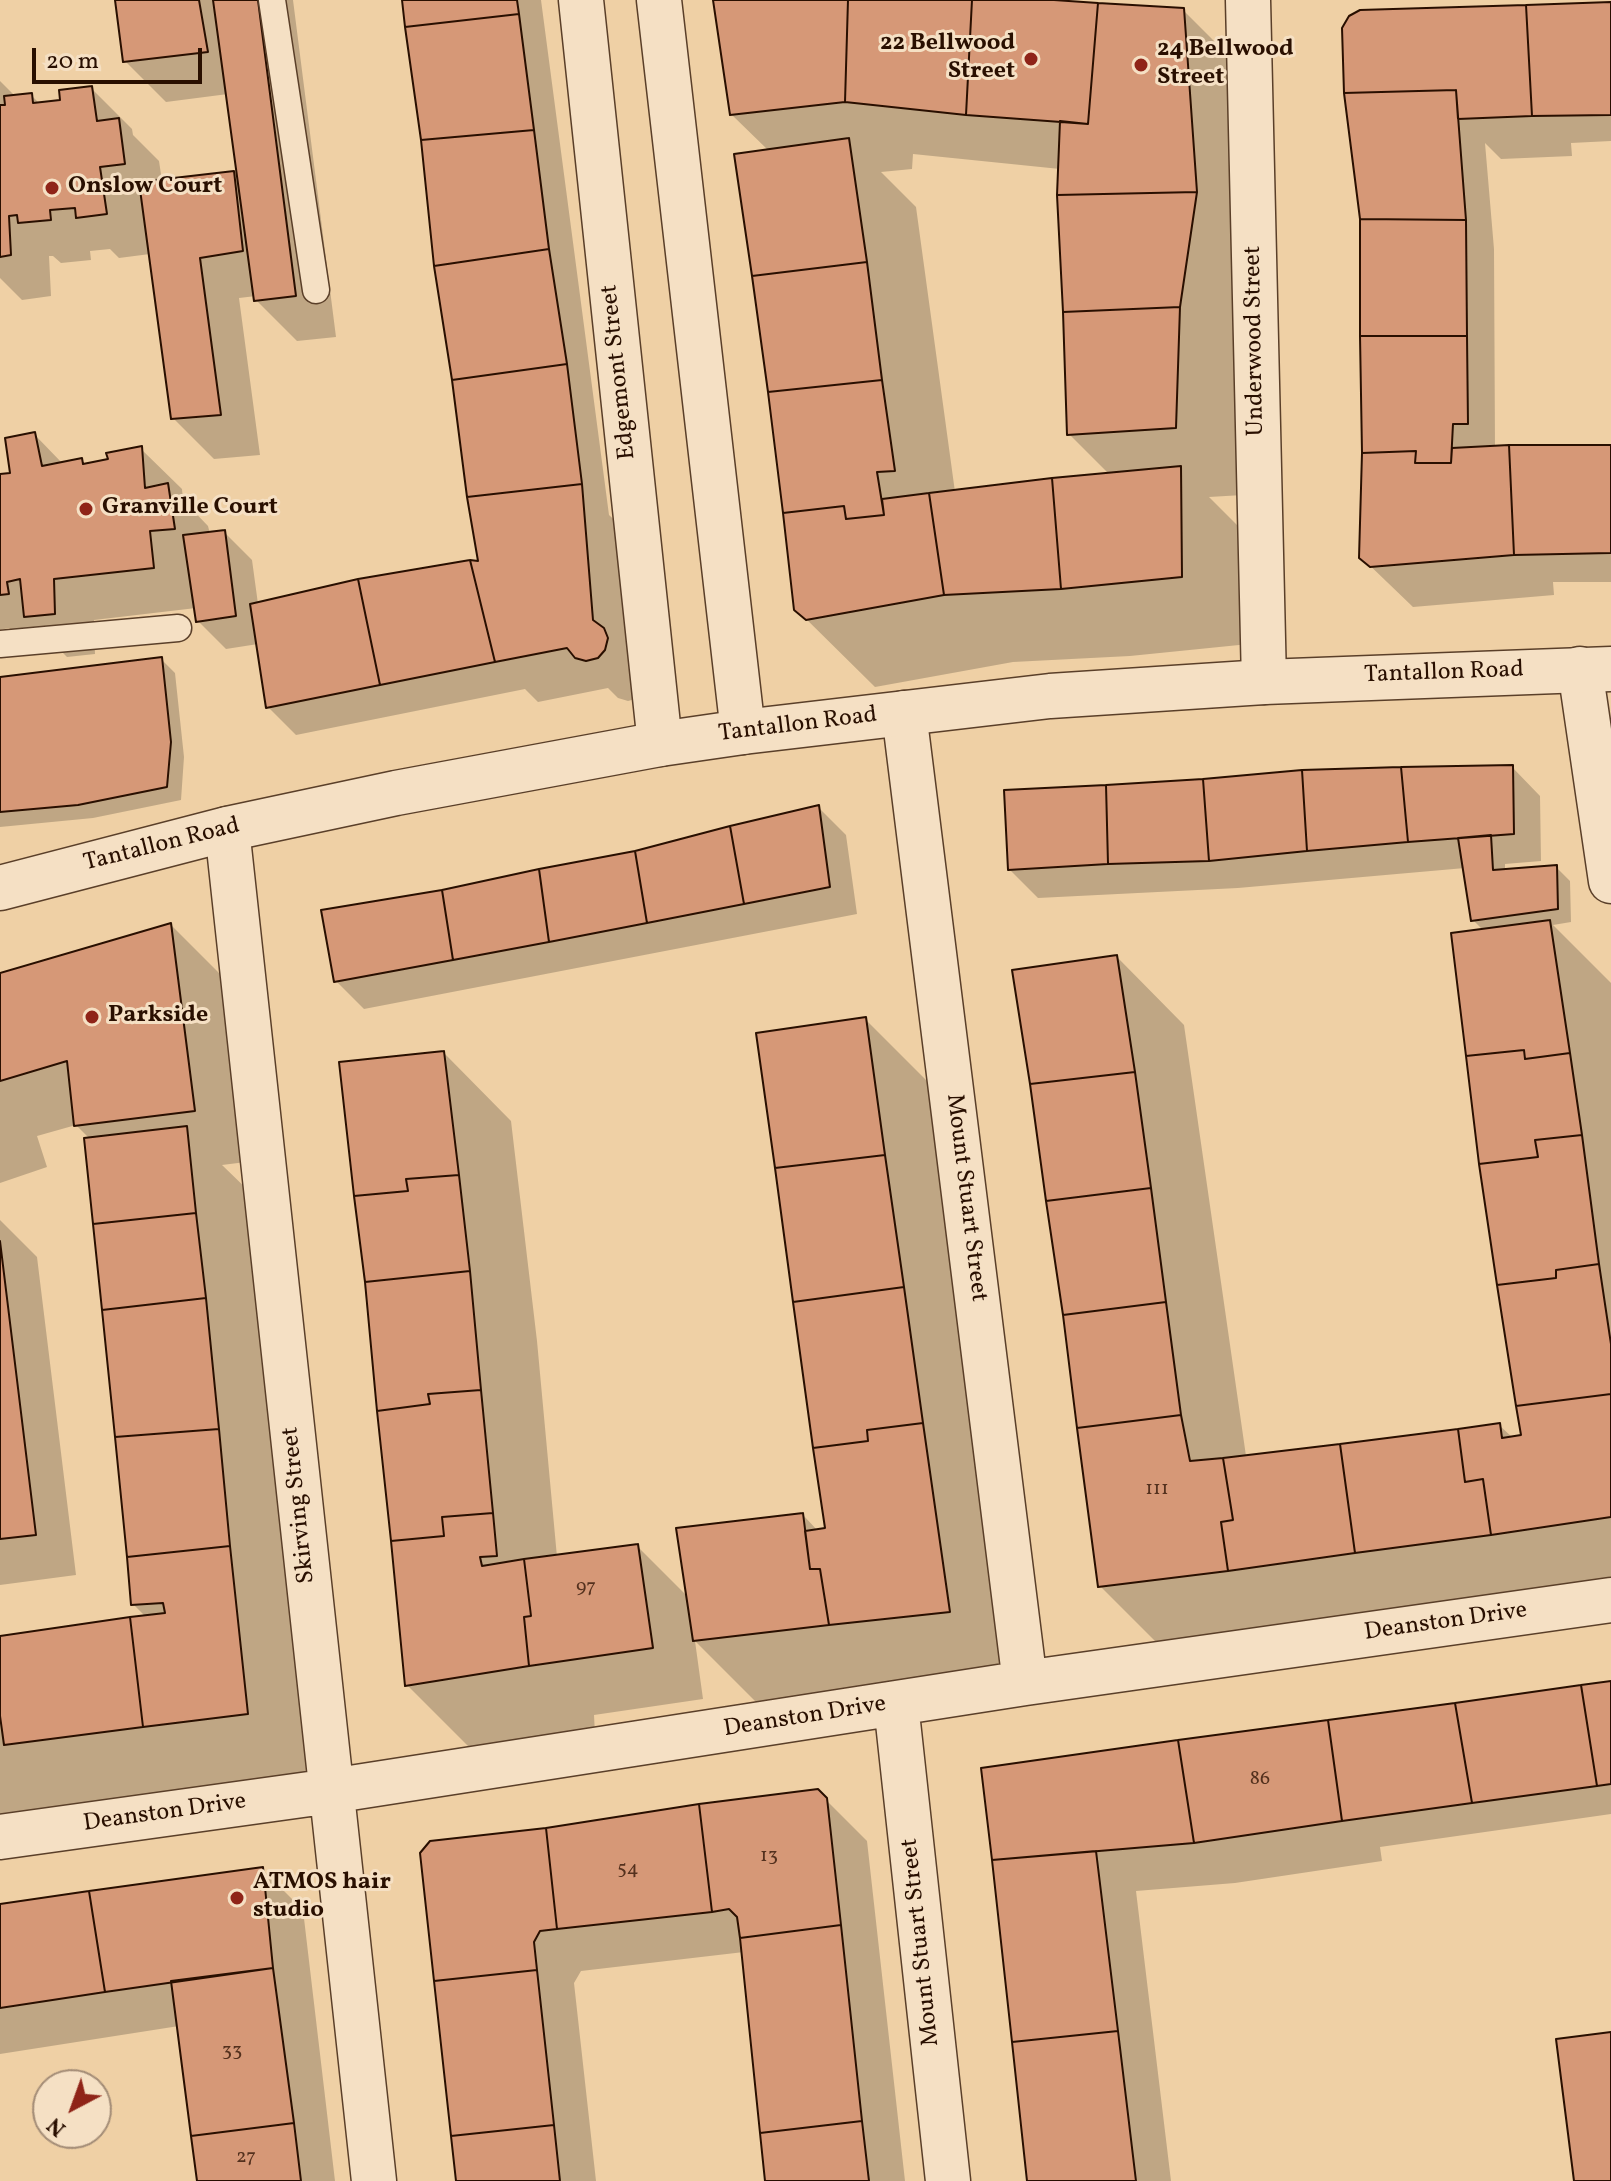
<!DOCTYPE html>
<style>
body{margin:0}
#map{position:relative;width:1611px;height:2181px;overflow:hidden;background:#efd0a5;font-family:Vollkorn,serif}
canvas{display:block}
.north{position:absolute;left:32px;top:2069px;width:80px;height:80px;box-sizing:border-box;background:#f5e0c4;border:2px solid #a38c76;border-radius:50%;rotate:221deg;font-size:22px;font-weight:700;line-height:32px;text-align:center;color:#290f00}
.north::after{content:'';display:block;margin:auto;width:28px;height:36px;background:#8f2418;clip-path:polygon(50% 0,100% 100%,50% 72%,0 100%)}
.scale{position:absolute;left:32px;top:48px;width:170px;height:36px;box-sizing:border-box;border:4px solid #290f00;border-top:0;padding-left:10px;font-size:24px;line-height:28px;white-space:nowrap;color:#290f00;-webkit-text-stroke:6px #f5e0c4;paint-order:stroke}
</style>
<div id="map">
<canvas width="1611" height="2181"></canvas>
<div class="north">N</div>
<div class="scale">20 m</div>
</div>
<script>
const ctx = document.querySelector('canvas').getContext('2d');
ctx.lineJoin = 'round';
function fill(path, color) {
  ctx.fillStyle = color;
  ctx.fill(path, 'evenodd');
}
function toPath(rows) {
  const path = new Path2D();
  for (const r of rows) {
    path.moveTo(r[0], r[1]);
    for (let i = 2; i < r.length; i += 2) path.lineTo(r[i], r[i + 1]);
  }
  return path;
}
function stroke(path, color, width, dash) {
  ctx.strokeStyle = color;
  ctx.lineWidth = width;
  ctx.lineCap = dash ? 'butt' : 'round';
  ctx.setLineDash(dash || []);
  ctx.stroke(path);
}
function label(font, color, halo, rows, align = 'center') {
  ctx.font = font + ' Vollkorn,serif';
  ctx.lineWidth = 6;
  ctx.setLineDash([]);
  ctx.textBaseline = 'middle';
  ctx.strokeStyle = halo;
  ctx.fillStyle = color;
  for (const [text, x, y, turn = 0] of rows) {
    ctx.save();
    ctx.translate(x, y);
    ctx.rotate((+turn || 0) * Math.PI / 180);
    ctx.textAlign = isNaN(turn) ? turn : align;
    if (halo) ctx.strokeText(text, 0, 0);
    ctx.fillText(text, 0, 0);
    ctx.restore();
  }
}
fill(toPath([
 [117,0,293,0,336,337,297,341,256,300,256,296,239,298,260,455,214,459,173,418,150,254,119,258,110,249,90,251,91,260,61,263,53,256,49,256,51,296,22,300,0,278,0,81,16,97,31,95,40,104,63,102,91,88,132,129,133,135,159,161,162,181,234,173,240,179,228,94,166,102,125,61],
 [404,0,541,0,609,515,622,527,639,698,628,701,618,698,608,688,538,702,525,689,296,735,268,707,258,644,226,649,198,621,196,608,94,620,95,654,67,657,45,635,19,638,9,628,0,630,0,476,12,475,34,434,63,464,81,460,87,466,110,461,141,449,182,489,183,500,208,526,210,534,224,532,252,560,258,604,480,563],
 [715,0,1050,0,1183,10,1235,62,1243,495,1209,497,1248,536,1249,644,1130,656,1013,662,875,687,796,609,736,155,769,151,732,115],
 [913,154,1060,169,1069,434,1110,475,955,492,916,207,881,172,912,169],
 [1611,4,1611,141,1571,143,1572,156,1501,159,1485,143,1494,249,1495,448,1611,446,1611,582,1553,582,1554,595,1413,607,1361,557,1364,453,1362,219,1346,93],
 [161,659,175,673,184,757,181,800,93,818,0,827,0,679],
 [1512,767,1540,796,1541,861,1505,864,1505,871,1556,867,1570,881,1571,922,1553,925,1611,983,1611,1594,1168,1654,1100,1586,1117,957,1184,1025,1246,1456,1499,1425,1513,1438,1523,1437,1484,931,1473,920,1465,868,1238,888,1038,898,1010,870],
 [818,807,846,835,857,914,364,1009,336,981,442,892,635,853],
 [171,925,222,976,246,1162,222,1165,254,1196,315,1781,0,1824,0,1638,147,1618,133,1604,90,1139,76,1125,37,1136,47,1167,0,1183,0,975],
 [865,1019,933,1087,1016,1679,762,1708,695,1641,703,1699,594,1715,595,1734,475,1753,407,1685,341,1064,444,1053,511,1121,537,1341,557,1557,637,1546,688,1597,803,1515,818,1531,828,1529],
 [0,1220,37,1257,76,1575,0,1585],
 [1611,1683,1611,1814,1380,1847,1382,1861,1235,1883,1136,1891,1171,2181,1028,2181,983,1770],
 [817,1791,867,1841,905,2181,768,2181,744,1952,581,1971,574,1983,596,2181,458,2181,431,1843],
 [262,1869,303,1910,335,2181,199,2181,179,2026,0,2054,0,1906]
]), '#0003');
const building = toPath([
 [115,0,199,0,208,52,123,62,115,0],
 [213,0,258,0,296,296,254,301,213,0],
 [402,0,517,0,519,14,405,27,402,0],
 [713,0,848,0,845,102,730,115,713,0],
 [848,0,972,0,966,115,845,102,848,0],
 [972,0,1054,0,1098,3,1088,124,966,115,972,0],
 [1611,2,1611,115,1532,116,1526,5,1611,2],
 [1098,3,1184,8,1197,192,1057,195,1060,121,1088,124,1098,3],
 [1526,5,1532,116,1458,119,1456,90,1344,93,1342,28,1349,16,1360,10,1526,5],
 [519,14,534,130,421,140,405,27,519,14],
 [92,86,97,121,119,118,125,164,100,167,107,214,76,218,75,208,50,210,51,220,18,223,17,215,9,216,11,255,0,257,0,105,5,105,4,96,32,93,33,103,60,100,59,90,92,86],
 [1456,90,1466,220,1360,219,1344,93,1456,90],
 [534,130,549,249,434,266,421,140,534,130],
 [849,138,867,262,752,276,734,154,849,138],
 [234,171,243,251,200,258,221,415,171,419,139,182,234,171],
 [1197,192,1180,307,1063,312,1057,195,1197,192],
 [1360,219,1466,220,1467,336,1360,336,1360,219],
 [549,249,567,364,452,380,434,266,549,249],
 [867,262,882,380,768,392,752,276,867,262],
 [1180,307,1176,428,1067,435,1063,312,1180,307],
 [1360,336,1467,336,1468,424,1453,424,1451,463,1415,463,1416,451,1362,453,1360,336],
 [567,364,582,484,467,497,452,380,567,364],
 [882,380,895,471,877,472,884,515,846,519,844,506,783,513,768,392,882,380],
 [35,432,42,466,82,458,83,464,108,459,106,453,142,446,145,488,168,483,175,529,150,531,154,568,54,579,55,614,24,617,20,579,7,582,9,594,0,595,0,474,10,473,5,438,35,432],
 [1509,445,1514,555,1370,567,1359,558,1362,453,1416,451,1415,463,1451,463,1452,448,1509,445],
 [1509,445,1611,445,1611,553,1514,555,1509,445],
 [1181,466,1182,577,1061,589,1052,478,1181,466],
 [1052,478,1061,589,944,595,929,493,1052,478],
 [582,484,593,620,604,628,608,638,605,650,598,658,586,661,575,658,567,648,495,662,470,560,478,561,467,497,582,484],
 [929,493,944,595,806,620,794,610,783,513,844,506,846,519,884,515,882,499,929,493],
 [225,530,236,616,196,622,183,535,225,530],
 [470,560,495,662,380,685,358,579,470,560],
 [358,579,380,685,266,708,250,604,358,579],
 [162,657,171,742,167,787,78,805,0,812,0,677,162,657],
 [1513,765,1514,834,1408,842,1401,767,1513,765],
 [1401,767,1408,842,1307,851,1302,770,1401,767],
 [1302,770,1307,851,1209,861,1203,779,1302,770],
 [1203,779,1209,861,1108,864,1106,785,1203,779],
 [1106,785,1108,864,1008,870,1004,790,1106,785],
 [819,805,830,887,744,904,730,826,819,805],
 [730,826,744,904,647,923,635,851,730,826],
 [1491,835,1493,870,1557,865,1558,909,1471,921,1458,838,1491,835],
 [635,851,647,923,549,942,539,869,635,851],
 [539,869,549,942,453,960,442,890,539,869],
 [442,890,453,960,334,982,321,910,442,890],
 [1550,920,1570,1053,1525,1059,1524,1050,1466,1056,1451,933,1550,920],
 [171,923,195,1111,74,1126,67,1061,0,1081,0,973,171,923],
 [1117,955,1135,1072,1030,1084,1012,970,1117,955],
 [866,1017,885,1155,775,1168,756,1033,866,1017],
 [1524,1050,1525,1059,1570,1053,1582,1135,1535,1140,1538,1157,1479,1164,1466,1056,1524,1050],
 [444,1051,459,1175,406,1179,408,1191,354,1196,339,1062,444,1051],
 [1135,1072,1151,1188,1046,1201,1030,1084,1135,1072],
 [187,1126,196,1213,93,1224,84,1138,187,1126],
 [1582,1135,1599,1264,1556,1270,1556,1278,1497,1285,1479,1164,1538,1157,1535,1140,1582,1135],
 [885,1155,904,1287,793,1302,775,1168,885,1155],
 [459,1175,470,1271,365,1282,354,1196,408,1191,406,1179,459,1175],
 [1151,1188,1166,1302,1063,1315,1046,1201,1151,1188],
 [196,1213,206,1298,102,1310,93,1224,196,1213],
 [0,1241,36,1535,0,1539,0,1241],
 [1599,1264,1611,1344,1611,1394,1516,1406,1497,1285,1556,1278,1556,1270,1599,1264],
 [470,1271,481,1390,428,1394,430,1404,377,1411,365,1282,470,1271],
 [904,1287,923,1423,867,1430,868,1441,813,1448,793,1302,904,1287],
 [206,1298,219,1429,115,1437,102,1310,206,1298],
 [1166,1302,1181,1415,1077,1428,1063,1315,1166,1302],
 [481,1390,493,1513,442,1517,444,1536,391,1541,377,1411,430,1404,428,1394,481,1390],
 [1611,1394,1611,1517,1491,1535,1483,1479,1465,1482,1458,1429,1500,1423,1502,1438,1521,1435,1516,1406,1611,1394],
 [1181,1415,1190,1461,1223,1458,1233,1520,1221,1522,1228,1571,1098,1587,1077,1428,1181,1415],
 [923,1423,950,1612,829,1625,820,1569,810,1569,805,1531,825,1528,813,1448,868,1441,867,1430,923,1423],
 [219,1429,230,1546,127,1557,115,1437,219,1429],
 [1458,1429,1465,1482,1483,1479,1491,1535,1355,1553,1340,1444,1458,1429],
 [1340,1444,1355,1553,1228,1571,1221,1522,1233,1520,1223,1458,1340,1444],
 [493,1513,497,1556,480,1557,482,1566,524,1559,531,1616,524,1617,529,1666,405,1686,391,1541,444,1536,442,1517,493,1513],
 [803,1513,810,1569,820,1569,829,1625,693,1641,676,1528,803,1513],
 [638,1544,653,1648,529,1666,524,1617,531,1616,524,1559,638,1544],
 [230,1546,248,1714,143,1727,130,1617,165,1613,163,1603,131,1605,127,1557,230,1546],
 [130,1617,143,1727,4,1745,0,1716,0,1636,130,1617],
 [1611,1681,1611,1784,1597,1786,1581,1685,1611,1681],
 [1581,1685,1597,1786,1472,1803,1455,1703,1581,1685],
 [1455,1703,1472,1803,1342,1821,1328,1720,1455,1703],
 [1328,1720,1342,1821,1194,1843,1178,1740,1328,1720],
 [1178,1740,1194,1843,992,1860,981,1768,1178,1740],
 [818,1789,827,1798,841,1925,740,1938,737,1917,729,1909,712,1912,699,1804,818,1789],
 [699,1804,712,1912,557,1929,546,1828,699,1804],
 [546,1828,557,1929,540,1931,534,1942,537,1970,434,1981,420,1853,430,1841,546,1828],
 [1096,1851,1118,2031,1012,2042,992,1860,1096,1851],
 [263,1867,273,1968,105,1992,89,1891,263,1867],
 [89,1891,105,1992,0,2008,0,1904,89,1891],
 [841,1925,862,2121,760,2133,740,1938,841,1925],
 [273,1968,294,2123,191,2136,171,1981,273,1968],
 [537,1970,554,2125,451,2136,434,1981,537,1970],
 [1118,2031,1136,2181,1027,2181,1012,2042,1118,2031],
 [1611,2032,1611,2181,1574,2181,1556,2039,1611,2032],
 [862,2121,869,2181,765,2181,760,2133,862,2121],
 [294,2123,301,2181,197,2181,191,2136,294,2123],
 [554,2125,560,2181,456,2181,451,2136,554,2125]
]);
fill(building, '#d69877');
stroke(building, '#290f00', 2);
const service = toPath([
 [272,0,316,290],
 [0,644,178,628]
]);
const minor = toPath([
 [581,0,660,744],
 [659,0,743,732],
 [1248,0,1264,682],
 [1580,669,1611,881],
 [904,713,1025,1683],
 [227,829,374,2181],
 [896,1704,948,2181],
 [0,1837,331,1791,1025,1683,1611,1600]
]);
const tertiary = toPath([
 [0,888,227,829,396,793,660,744,743,732,1050,696,1264,682,1611,669]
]);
stroke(service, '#5a3f29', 29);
stroke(minor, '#5a3f29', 47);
stroke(tertiary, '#5a3f29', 47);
stroke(service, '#f5e0c4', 26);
stroke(minor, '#f5e0c4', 44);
stroke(tertiary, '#f5e0c4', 44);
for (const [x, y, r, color] of [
 [1031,59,8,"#8f2418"],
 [1141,65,8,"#8f2418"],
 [52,188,8,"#8f2418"],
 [86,509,8,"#8f2418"],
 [92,1017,8,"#8f2418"],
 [237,1898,8,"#8f2418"]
]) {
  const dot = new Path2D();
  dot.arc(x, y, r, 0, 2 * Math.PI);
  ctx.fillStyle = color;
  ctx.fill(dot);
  stroke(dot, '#f5e0c4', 3);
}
label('20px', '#54311e', null, [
 ["111",1157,1490],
 ["97",586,1588],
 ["86",1260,1780],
 ["13",769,1857],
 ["54",628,1870],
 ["33",232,2052],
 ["27",246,2158]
]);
label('bold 24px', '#290f00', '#f5e0c4', [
 ["22 Bellwood",1015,45,"right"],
 ["Street",1015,73,"right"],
 ["24 Bellwood",1157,51],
 ["Street",1157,79],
 ["Onslow Court",68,188],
 ["Granville Court",102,509],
 ["Parkside",108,1017],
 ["ATMOS hair",253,1884],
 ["studio",253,1912]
], 'left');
label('24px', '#290f00', '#f5e0c4', [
 ["Underwood Street",1256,341,-91],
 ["Edgemont Street",620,372,-96],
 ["Tantallon Road",1444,674,-2],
 ["Tantallon Road",798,726,-7],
 ["Tantallon Road",162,846,-14],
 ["Mount Stuart Street",965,1198,83],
 ["Skirving Street",300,1505,-96],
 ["Deanston Drive",1446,1623,-8],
 ["Deanston Drive",805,1718,-9],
 ["Deanston Drive",165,1814,-8],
 ["Mount Stuart Street",922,1942,-96]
]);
</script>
